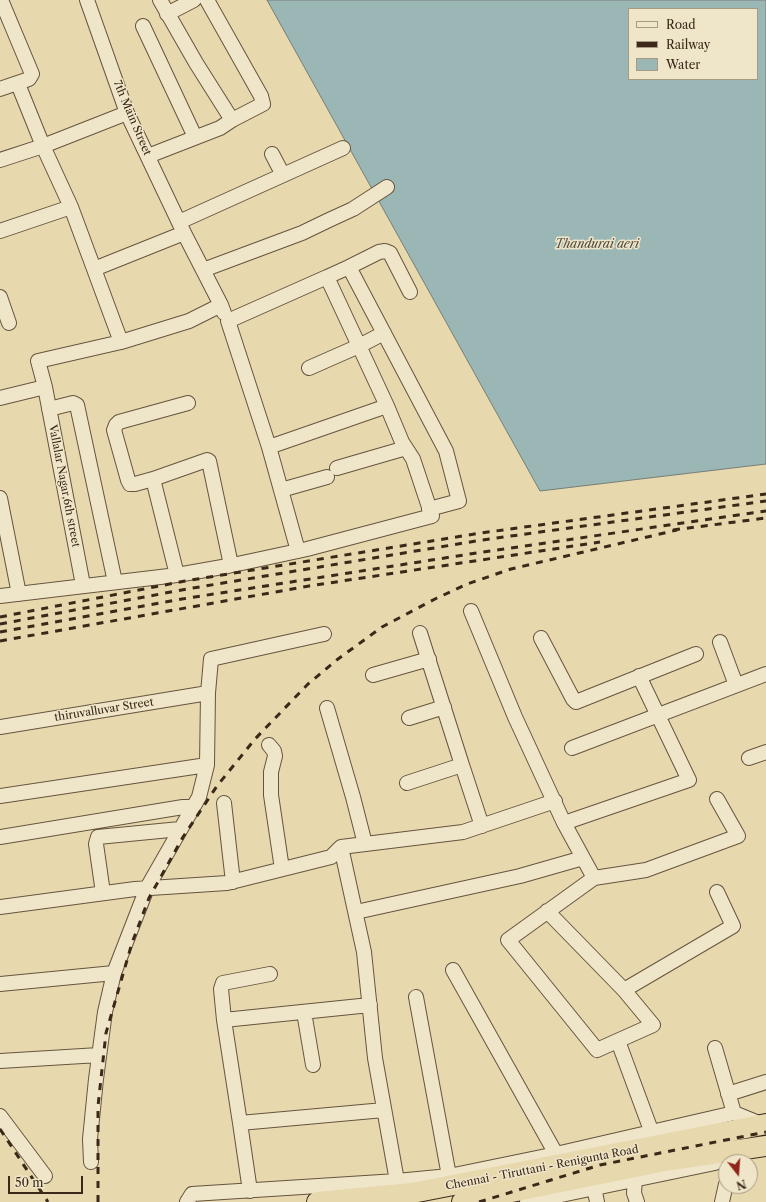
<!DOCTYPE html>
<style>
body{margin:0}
#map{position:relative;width:766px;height:1202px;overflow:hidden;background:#e7d8ae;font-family:"Libre Caslon Text",serif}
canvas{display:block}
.legend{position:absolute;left:628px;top:8px;width:130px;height:72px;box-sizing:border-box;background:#efe6ca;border:1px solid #a79a83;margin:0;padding:5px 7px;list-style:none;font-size:12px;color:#3b2818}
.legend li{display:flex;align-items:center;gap:8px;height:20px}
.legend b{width:20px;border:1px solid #a79a83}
.north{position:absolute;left:718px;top:1154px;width:40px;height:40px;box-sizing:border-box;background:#efe6ca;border:1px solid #a79a83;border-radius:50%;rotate:163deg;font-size:11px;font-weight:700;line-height:16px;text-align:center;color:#3b2818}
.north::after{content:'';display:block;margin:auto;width:14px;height:18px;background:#8f2418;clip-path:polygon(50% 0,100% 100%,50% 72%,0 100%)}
.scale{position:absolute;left:8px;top:1176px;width:75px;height:18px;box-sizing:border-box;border:2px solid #3b2818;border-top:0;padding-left:5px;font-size:12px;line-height:14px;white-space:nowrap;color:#3b2818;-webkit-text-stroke:3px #efe6ca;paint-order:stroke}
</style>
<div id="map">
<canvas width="766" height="1202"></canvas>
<ul class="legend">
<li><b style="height:5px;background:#efe6ca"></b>Road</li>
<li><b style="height:5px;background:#3b2818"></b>Railway</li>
<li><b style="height:11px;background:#9bb7b5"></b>Water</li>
</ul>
<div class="north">N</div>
<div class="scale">50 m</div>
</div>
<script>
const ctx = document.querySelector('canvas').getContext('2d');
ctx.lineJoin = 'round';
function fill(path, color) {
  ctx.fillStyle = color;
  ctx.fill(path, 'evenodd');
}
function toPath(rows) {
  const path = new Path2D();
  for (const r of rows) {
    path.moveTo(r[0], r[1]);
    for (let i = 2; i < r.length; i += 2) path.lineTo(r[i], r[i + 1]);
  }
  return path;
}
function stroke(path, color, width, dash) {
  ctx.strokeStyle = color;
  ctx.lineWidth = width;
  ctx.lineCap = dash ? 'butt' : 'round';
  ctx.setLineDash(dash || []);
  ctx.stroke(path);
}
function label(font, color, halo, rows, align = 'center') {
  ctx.font = font + ' "Libre Caslon Text",serif';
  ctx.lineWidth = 3;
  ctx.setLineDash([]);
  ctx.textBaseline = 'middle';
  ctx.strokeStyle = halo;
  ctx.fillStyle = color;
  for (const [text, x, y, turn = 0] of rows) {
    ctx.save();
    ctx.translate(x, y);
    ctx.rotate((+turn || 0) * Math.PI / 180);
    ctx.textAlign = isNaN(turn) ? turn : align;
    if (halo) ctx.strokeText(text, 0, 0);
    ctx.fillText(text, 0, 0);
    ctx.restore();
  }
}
const water = toPath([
 [267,0,766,0,766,464,540,491,267,0],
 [629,9,757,9,757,79,629,79,629,9]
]);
fill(water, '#9bb7b5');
stroke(water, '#757e76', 1);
const minor = toPath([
 [87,0,127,113,184,233],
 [207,0,261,96,263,104,232,120],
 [167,14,194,0],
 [143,26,195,137],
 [18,84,43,146,71,207],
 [0,89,29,79,32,74,1,0],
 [272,154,283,175],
 [148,156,220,128,232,120,196,63,160,0],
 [0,160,43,146,127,113],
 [179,222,343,148],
 [0,231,71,207,94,269,184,233,221,305],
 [349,267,379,252,385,251,390,253,410,292],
 [94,269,121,342],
 [203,270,302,233,329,220,353,209,387,187],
 [327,277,349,267,446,451,459,501,429,509],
 [0,297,9,323],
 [309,368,359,346,384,333],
 [45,387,83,585],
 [0,398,45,387,38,361,121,342,189,321,221,305,224,313],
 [49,409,73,403,77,405,115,582],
 [269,447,228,321,327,277,387,406],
 [337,468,406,448],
 [153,479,207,460,209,461,231,565],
 [281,490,327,477],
 [0,498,19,594],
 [177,575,153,479,135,484,130,484,128,480,114,430,116,425,119,422,188,403],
 [0,596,177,575,228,566,298,551,307,549,432,516,413,459,402,442,387,406,269,447,298,551],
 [471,611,515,717,564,823,594,878,646,870,738,836,717,799],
 [541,638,573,699,576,702,696,654],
 [720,642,736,685],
 [373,675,429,659],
 [327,708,353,797,365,844],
 [409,718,444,707],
 [0,727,208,693],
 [269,745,274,751,275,756,271,772,271,795,282,869],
 [572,748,766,674],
 [749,758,766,752],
 [462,765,482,826],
 [407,783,462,765,420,633],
 [0,796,207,765,208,693,211,659,324,634],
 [224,803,233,882],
 [564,823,689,780,639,676],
 [0,837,183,807,192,807],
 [341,847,364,952,375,1058,397,1181],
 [594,878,508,940,597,1050,653,1025,624,990,733,926,717,892],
 [103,893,96,844,98,837,180,829],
 [0,907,135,889,227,883,331,857,341,847,463,832,555,801],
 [547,911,624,990],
 [356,912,520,876,583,858],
 [453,970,556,1154],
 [0,984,114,973],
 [416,997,449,1176],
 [304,1012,313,1065],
 [224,1020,221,989,223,983,270,974],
 [618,1041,652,1133],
 [715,1048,734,1113],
 [0,1061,99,1055],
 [728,1094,766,1082],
 [0,1116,45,1176],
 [240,1123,224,1020,370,1005],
 [91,1162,90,1139,96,1079,105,1012,114,973,147,888,199,797,207,765],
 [635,1179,634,1193,637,1202],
 [594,1187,597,1202],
 [250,1191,240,1123,384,1110],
 [187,1202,192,1194,397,1181,449,1176,556,1154,734,1113,761,1124],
 [527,1202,715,1163],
 [722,1202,726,1184]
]);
const highway = toPath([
 [317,1202,412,1193,766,1124],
 [462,1202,665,1161,766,1146]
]);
stroke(minor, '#66543e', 16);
stroke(highway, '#3b2818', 22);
stroke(minor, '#efe6ca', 14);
stroke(highway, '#e7d8ae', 20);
stroke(toPath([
 [673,530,766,518],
 [0,617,185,581,481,533,766,494],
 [0,624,187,589,482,540,766,501],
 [0,632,182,599,483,552,766,511],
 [0,641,309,586,600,542],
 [0,1129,48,1202],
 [98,1202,98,1106,106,1033,132,943,149,898,183,837,217,786,255,739,308,684,338,659,382,627,435,599,467,584,511,569,677,530],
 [479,1202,600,1165,766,1132]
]), '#3b2818', 3, [7, 7]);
label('11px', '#3b2818', '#efe6ca', [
 ["7th Main Street",132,118,67],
 ["Vallalar Nagar,6th street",64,486,79],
 ["thiruvalluvar Street",104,710,-9],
 ["Chennai - Tiruttani - Renigunta Road",542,1168,-11]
]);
label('italic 12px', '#534c3f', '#efe6ca', [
 ["Thandurai aeri",597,245]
]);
</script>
